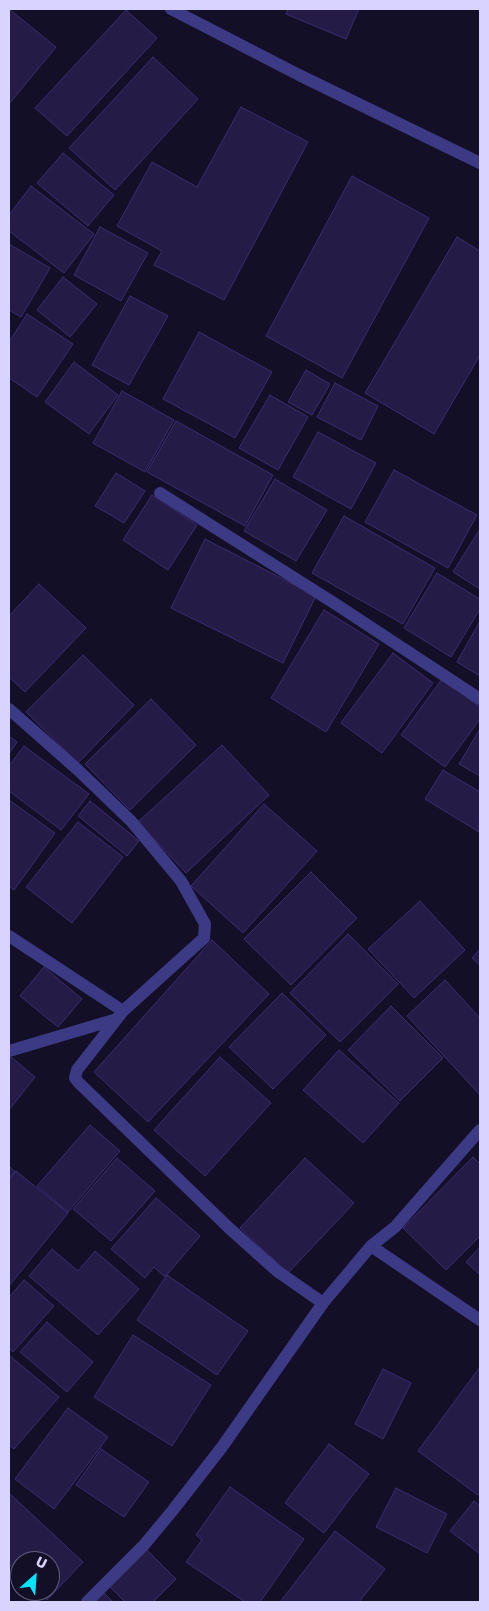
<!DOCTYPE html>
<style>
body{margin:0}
#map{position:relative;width:489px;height:1611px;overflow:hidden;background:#130f26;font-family:Rubik,sans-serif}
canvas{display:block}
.frame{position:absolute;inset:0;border:10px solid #d9d4ff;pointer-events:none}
.north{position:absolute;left:10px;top:1551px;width:50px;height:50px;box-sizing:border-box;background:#130f26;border:1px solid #625e7d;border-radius:50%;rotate:26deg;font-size:14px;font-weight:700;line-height:20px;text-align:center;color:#d9d4ff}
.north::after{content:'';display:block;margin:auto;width:18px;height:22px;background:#00e5ff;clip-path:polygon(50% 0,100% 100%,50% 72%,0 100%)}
</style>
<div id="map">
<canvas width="489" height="1611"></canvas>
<div class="frame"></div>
<div class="north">U</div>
</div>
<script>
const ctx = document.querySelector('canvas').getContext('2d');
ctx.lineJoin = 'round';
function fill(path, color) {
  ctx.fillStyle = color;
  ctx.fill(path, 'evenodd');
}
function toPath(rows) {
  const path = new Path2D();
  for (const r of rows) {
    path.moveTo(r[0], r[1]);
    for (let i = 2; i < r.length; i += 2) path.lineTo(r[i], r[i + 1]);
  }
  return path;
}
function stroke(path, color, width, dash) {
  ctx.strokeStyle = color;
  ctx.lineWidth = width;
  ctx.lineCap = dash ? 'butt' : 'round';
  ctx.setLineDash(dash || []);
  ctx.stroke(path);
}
const building = toPath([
 [9,9,56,47,9,104,9,9],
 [288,9,359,9,346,39,286,14,288,9],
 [126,10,157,38,67,136,35,108,126,10],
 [153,57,198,99,115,190,69,148,153,57],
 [241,107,308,142,224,300,154,265,162,251,117,226,152,162,197,187,241,107],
 [63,153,114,195,88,226,37,183,63,153],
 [352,176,429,218,342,378,266,336,352,176],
 [31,186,94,234,64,273,9,231,9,215,31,186],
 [100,227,148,253,121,301,74,275,100,227],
 [457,237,480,251,480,355,434,434,365,393,457,237],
 [9,244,50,268,21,317,9,310,9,244],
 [63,277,97,304,70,337,37,310,63,277],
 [130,296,168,316,129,385,92,365,130,296],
 [27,314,73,344,37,397,9,378,9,342,27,314],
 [199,332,272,372,235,438,163,399,199,332],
 [74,362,118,395,89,434,45,402,74,362],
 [306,370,330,384,312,415,288,402,306,370],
 [335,383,378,406,361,440,317,417,335,383],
 [122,391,174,420,145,472,93,443,122,391],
 [270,395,308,417,278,470,239,448,270,395],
 [176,421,273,475,245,526,147,472,176,421],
 [318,432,376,463,351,509,293,477,318,432],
 [394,470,477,515,448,568,365,522,394,470],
 [116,473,145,491,124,523,95,506,116,473],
 [275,479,327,510,296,561,244,531,275,479],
 [152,495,197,525,168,570,123,540,152,495],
 [344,516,435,568,403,624,312,573,344,516],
 [480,529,480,589,453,572,480,529],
 [205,539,316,596,283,663,171,608,205,539],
 [437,573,480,599,480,609,451,657,404,628,437,573],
 [39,584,86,628,25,692,9,677,9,616,39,584],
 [324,610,379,644,326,732,271,698,324,610],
 [480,621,480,676,457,662,480,621],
 [393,653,433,683,382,753,341,723,393,653],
 [83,655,134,705,78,763,26,712,83,655],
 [442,679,480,707,480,719,445,767,401,735,442,679],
 [151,699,196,745,130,810,85,764,151,699],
 [480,729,480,776,459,764,480,729],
 [9,736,17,742,9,754,9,736],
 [222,745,269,795,186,873,138,822,222,745],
 [24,746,89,794,61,830,9,791,9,766,24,746],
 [443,770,480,792,479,832,425,799,443,770],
 [9,800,55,833,14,890,9,886,9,800],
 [90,801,139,841,127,856,78,816,90,801],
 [264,804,317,851,243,933,191,886,264,804],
 [78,822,123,857,72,923,26,887,78,822],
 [311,872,357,918,291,985,244,939,311,872],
 [420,901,465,950,414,998,368,949,420,901],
 [348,934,398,984,340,1042,290,993,348,934],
 [212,940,269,994,148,1122,94,1072,212,940],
 [480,949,480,965,472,958,480,949],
 [44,967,82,999,58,1027,20,996,44,967],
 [445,980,480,1018,480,1095,407,1016,445,980],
 [282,993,326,1035,273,1089,229,1047,282,993],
 [391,1006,443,1058,400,1101,348,1050,391,1006],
 [339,1050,399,1103,363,1143,303,1090,339,1050],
 [11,1057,35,1077,9,1110,9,1060,11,1057],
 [220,1057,271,1103,205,1176,154,1130,220,1057],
 [90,1125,120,1151,68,1212,37,1186,90,1125],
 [473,1157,480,1164,480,1236,446,1270,403,1228,473,1157],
 [117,1158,155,1191,111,1241,73,1209,117,1158],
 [305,1158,354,1203,288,1273,240,1228,305,1158],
 [9,1166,15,1172,9,1179,9,1166],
 [16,1171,68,1213,9,1286,9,1180,16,1171],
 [156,1198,200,1236,165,1277,154,1267,145,1278,111,1249,156,1198],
 [480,1247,480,1275,466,1262,480,1247],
 [52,1249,78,1271,95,1251,139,1289,98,1335,29,1276,52,1249],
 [167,1275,248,1331,217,1375,137,1320,167,1275],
 [24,1280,54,1306,13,1352,9,1348,9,1297,24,1280],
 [47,1322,93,1362,67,1392,20,1352,47,1322],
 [133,1335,211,1385,172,1446,94,1397,133,1335],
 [9,1355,59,1397,14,1449,9,1445,9,1355],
 [480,1367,480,1492,478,1495,418,1451,480,1367],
 [383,1369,411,1383,383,1439,355,1424,383,1369],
 [68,1408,108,1437,54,1509,15,1479,68,1408],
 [329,1444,369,1474,324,1533,285,1503,329,1444],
 [101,1449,149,1482,124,1517,76,1485,101,1449],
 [230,1487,304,1539,260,1602,245,1602,186,1562,202,1540,196,1535,230,1487],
 [396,1488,447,1514,427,1553,376,1527,396,1488],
 [9,1493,83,1562,47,1600,37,1591,50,1591,50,1561,20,1561,20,1575,9,1564,9,1493],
 [474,1501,480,1506,480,1554,450,1531,474,1501],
 [335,1531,385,1569,359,1602,280,1602,335,1531],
 [145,1548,176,1579,153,1602,125,1602,108,1585,145,1548],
 [102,1591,113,1602,91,1602,102,1591]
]);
fill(building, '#241b47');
stroke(building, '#3b2d73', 1);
stroke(toPath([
 [171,9,299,75,480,163],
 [160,493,334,603,480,699],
 [9,709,78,770,131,821,181,881,205,924,204,938,123,1011],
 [9,936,123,1011,77,1070,75,1078,78,1082,229,1228,277,1271,323,1303],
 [9,1051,117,1019],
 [371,1246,395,1227,480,1130],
 [87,1602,144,1545,173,1510,222,1447,323,1303,371,1246,480,1320]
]), '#3d3a85', 12);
</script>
